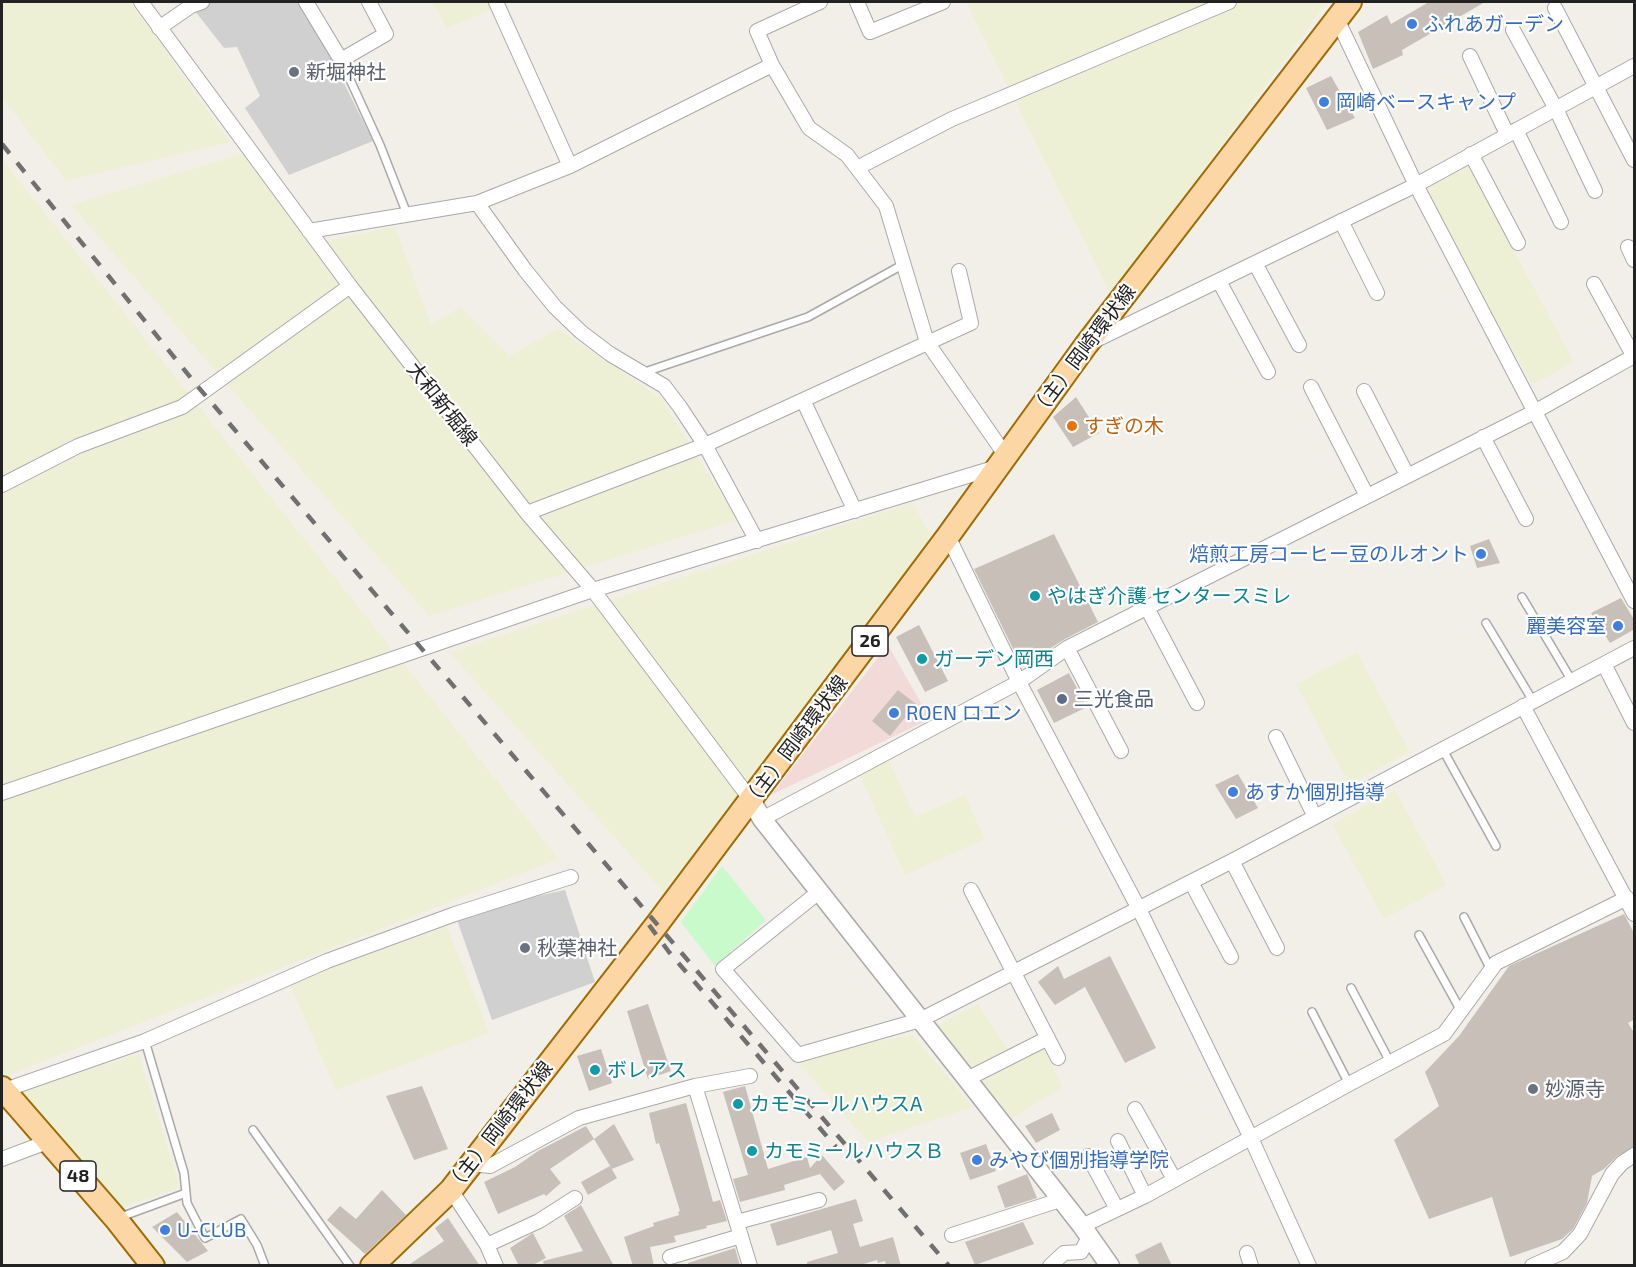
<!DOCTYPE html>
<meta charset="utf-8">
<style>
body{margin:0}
#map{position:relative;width:1636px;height:1267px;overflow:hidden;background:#f2efe9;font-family:"Exo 2",sans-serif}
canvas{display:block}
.frame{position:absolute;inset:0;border:3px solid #222;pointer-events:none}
</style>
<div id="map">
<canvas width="1636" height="1267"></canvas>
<div class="frame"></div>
</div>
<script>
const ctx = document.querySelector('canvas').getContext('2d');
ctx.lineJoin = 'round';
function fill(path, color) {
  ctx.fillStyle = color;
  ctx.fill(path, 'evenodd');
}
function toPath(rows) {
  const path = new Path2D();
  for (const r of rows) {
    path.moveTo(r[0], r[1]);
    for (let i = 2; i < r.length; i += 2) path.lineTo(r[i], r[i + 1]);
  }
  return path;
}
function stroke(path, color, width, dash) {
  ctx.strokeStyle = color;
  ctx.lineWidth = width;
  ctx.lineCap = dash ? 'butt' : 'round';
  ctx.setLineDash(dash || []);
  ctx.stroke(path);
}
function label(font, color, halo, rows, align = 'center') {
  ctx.font = font + ' "Exo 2","Noto Sans JP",sans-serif';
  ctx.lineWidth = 4.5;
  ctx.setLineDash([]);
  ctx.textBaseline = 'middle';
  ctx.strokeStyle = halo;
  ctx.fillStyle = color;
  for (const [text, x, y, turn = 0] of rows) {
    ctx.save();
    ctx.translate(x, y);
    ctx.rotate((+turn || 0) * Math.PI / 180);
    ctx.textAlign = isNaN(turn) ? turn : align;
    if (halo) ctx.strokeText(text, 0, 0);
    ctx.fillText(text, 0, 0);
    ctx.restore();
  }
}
fill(toPath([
 [888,645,930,719,771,795]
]), '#f2dad9');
fill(toPath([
 [202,2,303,2,373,141,289,175,245,108,260,96,237,47,224,48,191,6],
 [565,890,595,982,492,1020,455,914]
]), '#d0d0d0');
fill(toPath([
 [2,2,131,2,230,142,66,181,2,97],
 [432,2,510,2,447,28],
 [966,2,1327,2,1111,295],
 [245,153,311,245,395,226,431,325,460,307,509,356,558,329,662,399,737,520,429,616,71,205],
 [2,159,559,859,6,1076,2,1071],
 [1468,166,1574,362,1532,385,1425,189],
 [912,503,933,537,667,896,449,652],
 [1357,652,1410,752,1349,784,1296,684],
 [889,760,915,817,965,795,985,839,905,875,859,774],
 [1395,790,1447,885,1384,919,1332,824],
 [447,926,489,1033,336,1090,289,983],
 [977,1004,1017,1061,1043,1048,1063,1087,1011,1119,937,1026],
 [912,1034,973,1107,868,1142,796,1060],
 [139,1054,180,1188,121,1207,18,1093]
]), '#eef0d5');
fill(toPath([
 [722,866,766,920,715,966,681,922]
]), '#c8facc');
fill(toPath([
 [1429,2,1485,2,1402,50,1403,55,1373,69,1358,32,1387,15,1391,24],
 [1331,76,1355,118,1327,130,1306,88],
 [1076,397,1099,433,1073,447,1053,417],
 [1054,534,1098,622,1063,640,1022,667,974,569],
 [1489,539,1500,563,1477,568,1470,546],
 [1621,598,1635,621,1635,629,1610,643,1591,613],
 [919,625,948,681,925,692,896,637],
 [1069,673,1087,707,1054,723,1037,690],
 [898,690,916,704,890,736,872,721],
 [1238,774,1258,808,1236,819,1215,785],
 [1624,914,1635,935,1635,1019,1628,1023,1635,1034,1635,1146,1617,1156,1604,1169,1592,1176,1587,1203,1573,1229,1562,1239,1510,1257,1492,1197,1429,1219,1394,1140,1439,1106,1425,1072,1459,1036,1509,966],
 [1110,956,1156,1048,1125,1063,1085,987,1055,1005,1038,982,1058,966,1064,979],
 [648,1004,671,1071,648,1079,627,1011],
 [601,1049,612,1083,589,1091,577,1056],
 [422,1086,448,1149,414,1160,386,1096],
 [745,1086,768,1169,807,1157,810,1168,822,1155,845,1182,834,1191,820,1174,784,1185,785,1190,740,1202,733,1179,748,1175,723,1092],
 [686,1103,713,1202,720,1200,727,1221,706,1226,707,1228,674,1236,676,1242,650,1247,654,1266,633,1266,624,1237,654,1226,653,1223,679,1215,678,1212,680,1211,659,1143,656,1144,649,1113],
 [1052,1113,1060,1130,1036,1143,1025,1126],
 [614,1124,634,1160,612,1169,594,1139],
 [586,1126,594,1139,550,1169,561,1183,546,1196,544,1194,498,1214,484,1182,515,1167,538,1151],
 [986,1144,996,1171,970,1180,960,1153],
 [610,1166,617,1178,588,1195,581,1182],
 [1027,1174,1037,1198,1005,1208,997,1186],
 [382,1190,406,1215,365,1254,327,1220,340,1206,356,1219],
 [856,1199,863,1221,853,1224,860,1247,893,1237,901,1266,886,1266,885,1261,878,1263,877,1260,857,1266,807,1266,807,1262,838,1253,831,1230,777,1246,770,1224],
 [581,1205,614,1266,544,1266,543,1261,583,1251,564,1216],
 [177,1212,208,1251,187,1262,152,1227],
 [448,1218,480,1266,407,1266,444,1241,435,1228],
 [1023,1222,1034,1244,975,1265,965,1242],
 [533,1233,546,1258,531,1266,519,1266,510,1248],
 [1161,1242,1172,1266,1140,1266,1135,1255],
 [735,1248,740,1266,689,1266,688,1263]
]), '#c7bfb8');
const service = toPath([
 [341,60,380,145,407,214],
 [642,373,808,317,904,264],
 [1522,597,1572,681],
 [1486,623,1533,701],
 [1443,750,1496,846],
 [1464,917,1491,970],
 [1419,935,1461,1011],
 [1351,988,1390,1062],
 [1312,1012,1349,1084],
 [145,1041,184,1173,187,1203,205,1238,241,1219,257,1245,265,1266],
 [253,1130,350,1266],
 [118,1218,186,1193]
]);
const minor = toPath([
 [141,2,350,286,527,513,593,590,751,800],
 [306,2,341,60,386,34,369,2],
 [496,2,570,166],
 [820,2,757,31,772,65,809,128,847,155,886,206,927,342,1006,456],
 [857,2,870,32,943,2],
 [1555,8,1634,160],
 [1337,19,1416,185,1634,601],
 [159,28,191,6,202,2],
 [1513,30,1556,109,1595,191],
 [1470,56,1507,134],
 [1516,130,1561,222],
 [1471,154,1518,243],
 [857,168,952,119,1229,2],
 [477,203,525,270,555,307,581,332,610,354,664,386,680,407,705,445,757,541],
 [1341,221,1377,293],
 [309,231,477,203,570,166,772,65],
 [1628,247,1634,260],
 [1255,263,1299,345],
 [1219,281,1268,372],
 [1594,284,1634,357],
 [1094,341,1416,185,1634,66],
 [1311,387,1367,496],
 [1364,391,1407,475],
 [803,400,855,511],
 [1483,437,1526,519],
 [2,485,78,446,182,407,350,286],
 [527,513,705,445,971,323,959,271],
 [1146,606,1197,703],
 [1067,648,1121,751],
 [1604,664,1634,723],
 [1523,706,1634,914],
 [1276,737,1315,817],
 [2,793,593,590,997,467],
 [762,819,1019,682,948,536],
 [1232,861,1277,948],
 [1191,882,1231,957],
 [971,890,1058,1058],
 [820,891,723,969,798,1055,920,1020,1232,861,1634,648],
 [750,1076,695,1086,750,1266],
 [967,1079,1048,1038],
 [2,1091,145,1041,327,961,455,914,571,877],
 [1135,1109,1174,1179],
 [1118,1141,1145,1196],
 [1088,1156,1117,1209],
 [2,1159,47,1142],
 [471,1164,490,1166,579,1118,695,1086],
 [451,1190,487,1245,496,1266],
 [737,1222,819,1200],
 [1082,1226,1145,1196,1349,1084,1444,1034,1496,963,1627,898],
 [952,1235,1060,1200],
 [487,1245,539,1221,575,1198],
 [1247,1253,1251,1266],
 [670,1257,741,1236],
 [1050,1266,1064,1253,1081,1252,1089,1237],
 [1309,1266,1251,1138,1139,909,1019,682,1067,648,1536,411,1634,356],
 [1532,1266,1563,1252,1580,1234,1612,1174,1622,1163,1634,1155]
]);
const tertiary = toPath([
 [751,800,762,819,967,1079,1082,1226,1110,1266]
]);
const primary = toPath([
 [2,1088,116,1219,153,1266],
 [372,1266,451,1190,658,923,948,536,1086,345,1350,2]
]);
stroke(service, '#a9a9a9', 10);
stroke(minor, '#a9a9a9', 16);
stroke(tertiary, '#a9a9a9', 21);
stroke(primary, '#a06b00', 26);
stroke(service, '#fff', 7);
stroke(minor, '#fff', 14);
stroke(tertiary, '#fff', 18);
stroke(primary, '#fcd6a4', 22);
stroke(toPath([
 [2,144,199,388,949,1266],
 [649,925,669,952,836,1147]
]), '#707070', 4.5, [12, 12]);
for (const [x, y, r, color] of [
 [1412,24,6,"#3f7fe0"],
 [294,72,6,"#6b7280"],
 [1324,102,6,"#3f7fe0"],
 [1072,426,6,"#e8710a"],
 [1481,554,6,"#3f7fe0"],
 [1035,596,6,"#0f9aa8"],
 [1618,626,6,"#3f7fe0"],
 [922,659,6,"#0f9aa8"],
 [1062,699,6,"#5c6f8a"],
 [894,713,6,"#3f7fe0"],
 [1233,792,6,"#3f7fe0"],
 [525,948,6,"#6b7280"],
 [595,1070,6,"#0f9aa8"],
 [1533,1089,6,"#6b7280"],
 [738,1104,6,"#0f9aa8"],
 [752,1151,6,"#0f9aa8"],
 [977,1160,6,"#3f7fe0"],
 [165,1230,6,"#3f7fe0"]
]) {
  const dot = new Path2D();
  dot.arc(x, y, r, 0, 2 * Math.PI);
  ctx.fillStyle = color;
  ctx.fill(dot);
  stroke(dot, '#fff', 2);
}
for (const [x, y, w] of [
 [870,641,36],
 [78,1176,36]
]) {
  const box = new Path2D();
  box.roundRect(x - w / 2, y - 15, w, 30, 4.5);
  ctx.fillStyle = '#fff';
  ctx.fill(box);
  stroke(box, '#222', 1.5);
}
label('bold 18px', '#222', null, [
 ["26",870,641],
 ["48",78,1176]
]);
label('20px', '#366cbe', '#fff', [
 ["ふれあガーデン",1424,24],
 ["岡崎ベースキャンプ",1336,102],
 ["焙煎工房コーヒー豆のルオント",1469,554,"right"],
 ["麗美容室",1606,626,"right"],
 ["ROEN ロエン",906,713],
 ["あすか個別指導",1245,792],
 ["みやび個別指導学院",989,1160],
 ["U-CLUB",177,1230]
], 'left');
label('20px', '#5b616d', '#fff', [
 ["新堀神社",306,72],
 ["秋葉神社",537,948],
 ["妙源寺",1545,1089]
], 'left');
label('20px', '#222', '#fff', [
 ["（主）岡崎環状線",1083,351,-53],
 ["大和新堀線",442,404,52],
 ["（主）岡崎環状線",795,742,-53],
 ["（主）岡崎環状線",499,1127,-52]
]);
label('20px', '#c56008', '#fff', [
 ["すぎの木",1084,426]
], 'left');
label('20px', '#0d838f', '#fff', [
 ["やはぎ介護 センタースミレ",1047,596],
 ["ガーデン岡西",934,659],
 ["ボレアス",607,1070],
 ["カモミールハウスA",750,1104],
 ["カモミールハウスＢ",764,1151]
], 'left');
label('20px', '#4e5e75', '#fff', [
 ["三光食品",1074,699]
], 'left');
</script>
